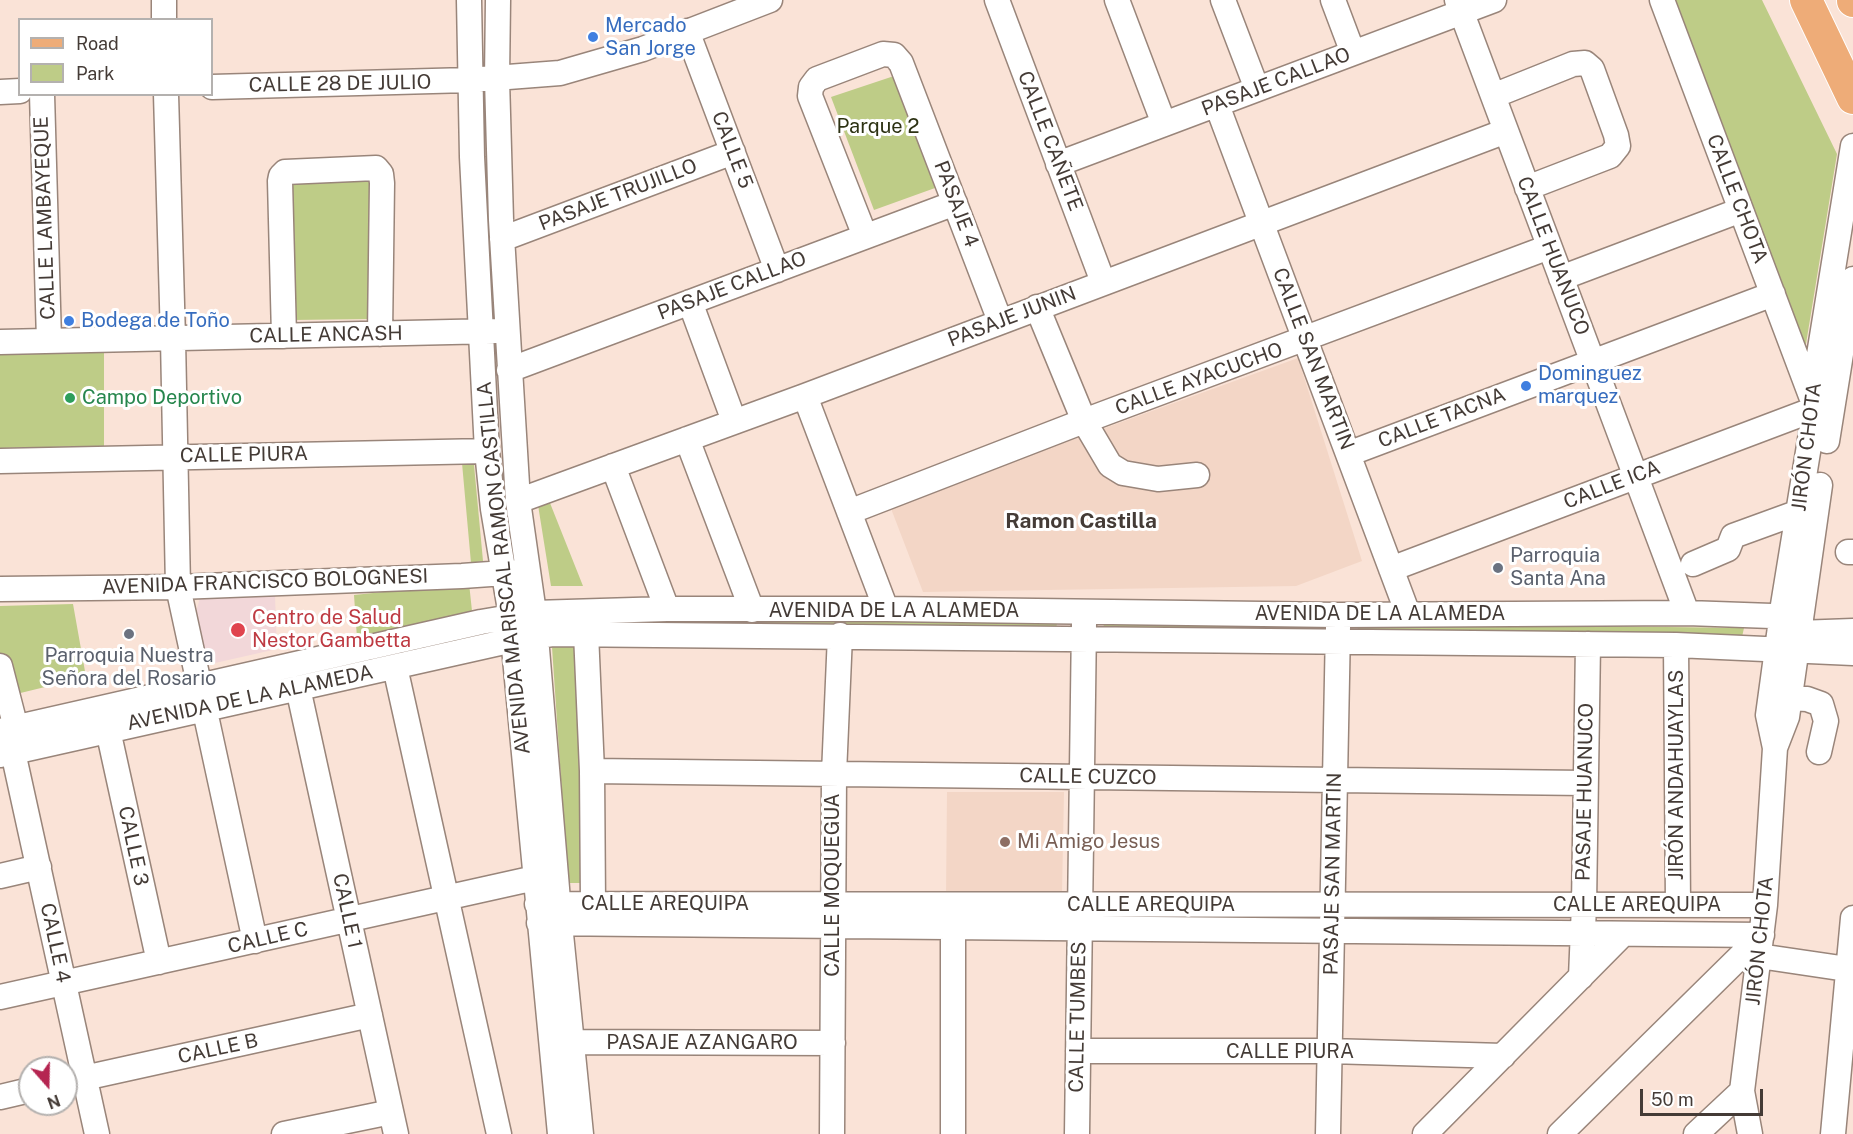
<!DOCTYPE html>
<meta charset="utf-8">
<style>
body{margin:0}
#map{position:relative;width:1853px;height:1134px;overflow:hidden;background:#fae3d7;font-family:"Public Sans",sans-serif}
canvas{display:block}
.legend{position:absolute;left:18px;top:18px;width:195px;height:78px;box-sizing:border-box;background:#fff;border:2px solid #b4b1af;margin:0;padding:8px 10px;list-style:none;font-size:18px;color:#443b36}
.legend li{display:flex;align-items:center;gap:12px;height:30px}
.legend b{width:30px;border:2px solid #b4b1af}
.north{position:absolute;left:18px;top:1056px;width:60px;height:60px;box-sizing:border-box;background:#fff;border:2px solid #b4b1af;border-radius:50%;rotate:160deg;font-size:16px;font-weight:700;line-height:24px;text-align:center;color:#443b36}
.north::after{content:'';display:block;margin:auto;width:21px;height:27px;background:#b52551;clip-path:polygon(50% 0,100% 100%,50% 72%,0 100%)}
.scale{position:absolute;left:1640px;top:1089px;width:123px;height:27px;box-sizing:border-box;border:3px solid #443b36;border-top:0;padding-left:8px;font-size:18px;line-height:21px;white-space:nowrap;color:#443b36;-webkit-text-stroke:4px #fff;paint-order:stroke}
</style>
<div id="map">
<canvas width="1853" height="1134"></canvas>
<ul class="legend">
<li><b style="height:8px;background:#eeac78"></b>Road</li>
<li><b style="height:16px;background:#becc87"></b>Park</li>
</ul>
<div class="north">N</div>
<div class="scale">50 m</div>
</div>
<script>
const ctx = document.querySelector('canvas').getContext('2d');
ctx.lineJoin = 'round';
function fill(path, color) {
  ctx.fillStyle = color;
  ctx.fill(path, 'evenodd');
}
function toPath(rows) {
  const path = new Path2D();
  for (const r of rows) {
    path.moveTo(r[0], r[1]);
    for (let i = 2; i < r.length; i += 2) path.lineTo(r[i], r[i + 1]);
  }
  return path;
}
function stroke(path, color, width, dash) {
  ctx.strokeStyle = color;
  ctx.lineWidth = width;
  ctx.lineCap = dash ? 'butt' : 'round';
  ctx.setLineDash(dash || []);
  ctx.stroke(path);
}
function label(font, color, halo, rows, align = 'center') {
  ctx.font = font + ' "Public Sans",sans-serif';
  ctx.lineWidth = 6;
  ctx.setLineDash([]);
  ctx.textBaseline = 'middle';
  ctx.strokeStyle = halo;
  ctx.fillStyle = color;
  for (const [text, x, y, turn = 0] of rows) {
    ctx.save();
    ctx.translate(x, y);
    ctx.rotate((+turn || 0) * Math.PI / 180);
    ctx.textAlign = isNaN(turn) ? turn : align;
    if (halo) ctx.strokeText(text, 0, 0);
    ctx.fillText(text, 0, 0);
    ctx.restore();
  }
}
fill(toPath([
 [1298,358,1362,561,1296,586,923,592,890,506],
 [947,792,1064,792,1062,893,946,896]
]), '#f3d6c6');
fill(toPath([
 [275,596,277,649,215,663,207,659,196,612,200,598]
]), '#f2d7d9');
fill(toPath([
 [1667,0,1762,0,1837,154,1805,350],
 [894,76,935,188,874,210,831,97],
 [371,179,372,319,292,320,290,181],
 [104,348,104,446,0,448,0,350],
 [462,463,474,465,483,561,471,563],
 [550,503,583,586,551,586,538,505],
 [469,583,472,611,357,638,354,595],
 [73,604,86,677,0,698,0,606],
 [595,620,1057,621,1056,635,594,632],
 [1104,623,1316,623,1317,637,1102,637],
 [1358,623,1744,628,1742,637,1357,639],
 [552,647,579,647,583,883,568,883]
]), '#becc87');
const minor = toPath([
 [164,0,164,20],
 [469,0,472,157,487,451,493,509,511,616,560,1134],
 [498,0,497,79,501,220,518,501,534,613,560,924,581,1134],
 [997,0,1103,282],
 [1117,0,1164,124],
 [1223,0,1257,89],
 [1333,0,1353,53],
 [1457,0,1687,613],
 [1662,0,1811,396],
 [687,31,777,270],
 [212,87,469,80,560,73,643,49,770,0],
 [0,92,20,91],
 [42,94,49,341],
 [166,94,173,339,178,587,255,941],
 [1493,96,1573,64,1585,63,1592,69,1616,135,1618,146,1610,156,1527,188],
 [1217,105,1408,614],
 [1058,164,1494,0],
 [865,236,810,96,811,87,817,79,883,54,894,55,901,63,1000,321],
 [502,239,733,152],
 [1561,278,1741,210],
 [690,302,734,421],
 [1037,307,1084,421,1110,465,1123,473,1158,479,1197,475],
 [284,336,280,181,281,176,285,172,376,168,381,174,382,183,380,334],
 [0,342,496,331],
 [509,370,955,203],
 [805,396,886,609],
 [687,439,752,610],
 [1827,441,1853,279],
 [1348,454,1773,294],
 [0,461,487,451],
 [613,466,667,609],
 [518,501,805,396,1506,131],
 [849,512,1084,421,1549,247],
 [1848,552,1853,552],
 [1693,564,1728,549,1733,536,1799,512],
 [1391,569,1828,404],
 [0,589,178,587,462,576,519,572],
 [586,633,592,771,593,904],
 [1798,633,1853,631],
 [1676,645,1678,905],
 [0,666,16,728],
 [395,667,499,1134],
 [298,688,396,1134],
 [1789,698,1807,699,1821,704,1826,721,1819,752],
 [108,730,159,962],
 [0,731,481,622,534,613,667,609,886,609,1338,615,1687,613,1800,617],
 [1775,748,1787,717,1820,485],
 [13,752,97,1134],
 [0,755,513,640,554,634,1676,645,1853,653],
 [592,771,1585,783],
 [0,876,39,867],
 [537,904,1765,905],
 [953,911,953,1134],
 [539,923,1762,935],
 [1759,956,1853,970],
 [1581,977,1584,905,1588,644],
 [0,997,535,878],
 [572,1042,833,1043],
 [1078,1051,1329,1051,1503,1056],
 [66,1082,370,1015],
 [0,1097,30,1090],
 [284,1134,391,1112],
 [832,1134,834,774,840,635],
 [1077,1134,1084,623],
 [1328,1134,1338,627],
 [1425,1134,1623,934],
 [1560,1134,1762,935],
 [1696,1134,1742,1091],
 [1750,1134,1742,1091,1765,905,1775,748,1768,715,1783,605,1815,409,1812,398,1853,146],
 [1833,1134,1853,918]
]);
const major = toPath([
 [1806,0,1853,98],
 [1853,0,1853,1]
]);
stroke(minor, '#99857a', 27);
stroke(major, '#fff', 34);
stroke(minor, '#fff', 24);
stroke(major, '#eeac78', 32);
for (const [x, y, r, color] of [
 [593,37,6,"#3f7fe0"],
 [69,321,6,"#3f7fe0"],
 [1526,386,6,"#3f7fe0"],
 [70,398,6,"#2e9e5b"],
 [1498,568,6,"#6b7280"],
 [238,630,8,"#e0444e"],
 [129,634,6,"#6b7280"],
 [1005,842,6,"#8d6e63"]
]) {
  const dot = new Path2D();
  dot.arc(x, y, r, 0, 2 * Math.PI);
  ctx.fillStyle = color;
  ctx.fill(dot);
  stroke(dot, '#fff', 2);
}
label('20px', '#366cbe', '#fff', [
 ["Mercado",605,26],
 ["San Jorge",605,49],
 ["Bodega de Toño",81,321],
 ["Dominguez",1538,374],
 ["marquez",1538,397]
], 'left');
label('20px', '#443b36', '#fff', [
 ["PASAJE CALLAO",1276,82,-21],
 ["CALLE 28 DE JULIO",340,84,-1],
 ["CALLE CAÑETE",1050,141,69],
 ["CALLE 5",732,150,69],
 ["PASAJE TRUJILLO",618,195,-21],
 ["CALLE CHOTA",1737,199,69],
 ["PASAJE 4",956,204,69],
 ["CALLE LAMBAYEQUE",45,218,-92],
 ["CALLE HUANUCO",1553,256,69],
 ["PASAJE CALLAO",732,286,-21],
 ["PASAJE JUNIN",1012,317,-21],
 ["CALLE ANCASH",326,335,-1],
 ["CALLE SAN MARTIN",1313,359,69],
 ["CALLE AYACUCHO",1199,379,-20],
 ["CALLE TACNA",1442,418,-21],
 ["JIRÓN CHOTA",1807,447,-83],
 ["CALLE PIURA",244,455,-1],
 ["CALLE ICA",1612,485,-21],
 ["AVENIDA MARISCAL RAMON CASTILLA",504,568,-96],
 ["AVENIDA FRANCISCO BOLOGNESI",265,582,-2],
 ["AVENIDA DE LA ALAMEDA",894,611],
 ["AVENIDA DE LA ALAMEDA",1380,614],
 ["AVENIDA DE LA ALAMEDA",250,698,-12],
 ["JIRÓN ANDAHUAYLAS",1677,775,-90],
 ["CALLE CUZCO",1088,777,1],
 ["PASAJE HUANUCO",1585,792,-89],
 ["CALLE 3",133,846,78],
 ["PASAJE SAN MARTIN",1333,874,-89],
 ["CALLE MOQUEGUA",833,885,-90],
 ["CALLE AREQUIPA",665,904],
 ["CALLE AREQUIPA",1151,905],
 ["CALLE AREQUIPA",1637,905],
 ["CALLE 1",347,911,78],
 ["CALLE C",268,938,-13],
 ["JIRÓN CHOTA",1760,941,-84],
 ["CALLE 4",55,943,78],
 ["CALLE TUMBES",1078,1017,-89],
 ["PASAJE AZANGARO",702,1043],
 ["CALLE B",218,1049,-12],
 ["CALLE PIURA",1290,1052]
]);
label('20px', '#2d3213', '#fff', [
 ["Parque 2",878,127]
]);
label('20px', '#27864d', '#fff', [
 ["Campo Deportivo",82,398]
], 'left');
label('20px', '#5b616d', '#fff', [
 ["Parroquia",1510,556],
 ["Santa Ana",1510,579],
 ["Parroquia Nuestra",129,656,"center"],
 ["Señora del Rosario",129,679,"center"]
], 'left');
label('20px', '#be3a42', '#fff', [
 ["Centro de Salud",252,618],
 ["Nestor Gambetta",252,641]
], 'left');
label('20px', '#785e54', '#fff', [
 ["Mi Amigo Jesus",1017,842]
], 'left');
label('bold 21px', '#443b36', '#fff', [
 ["Ramon Castilla",1081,522]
]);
</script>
